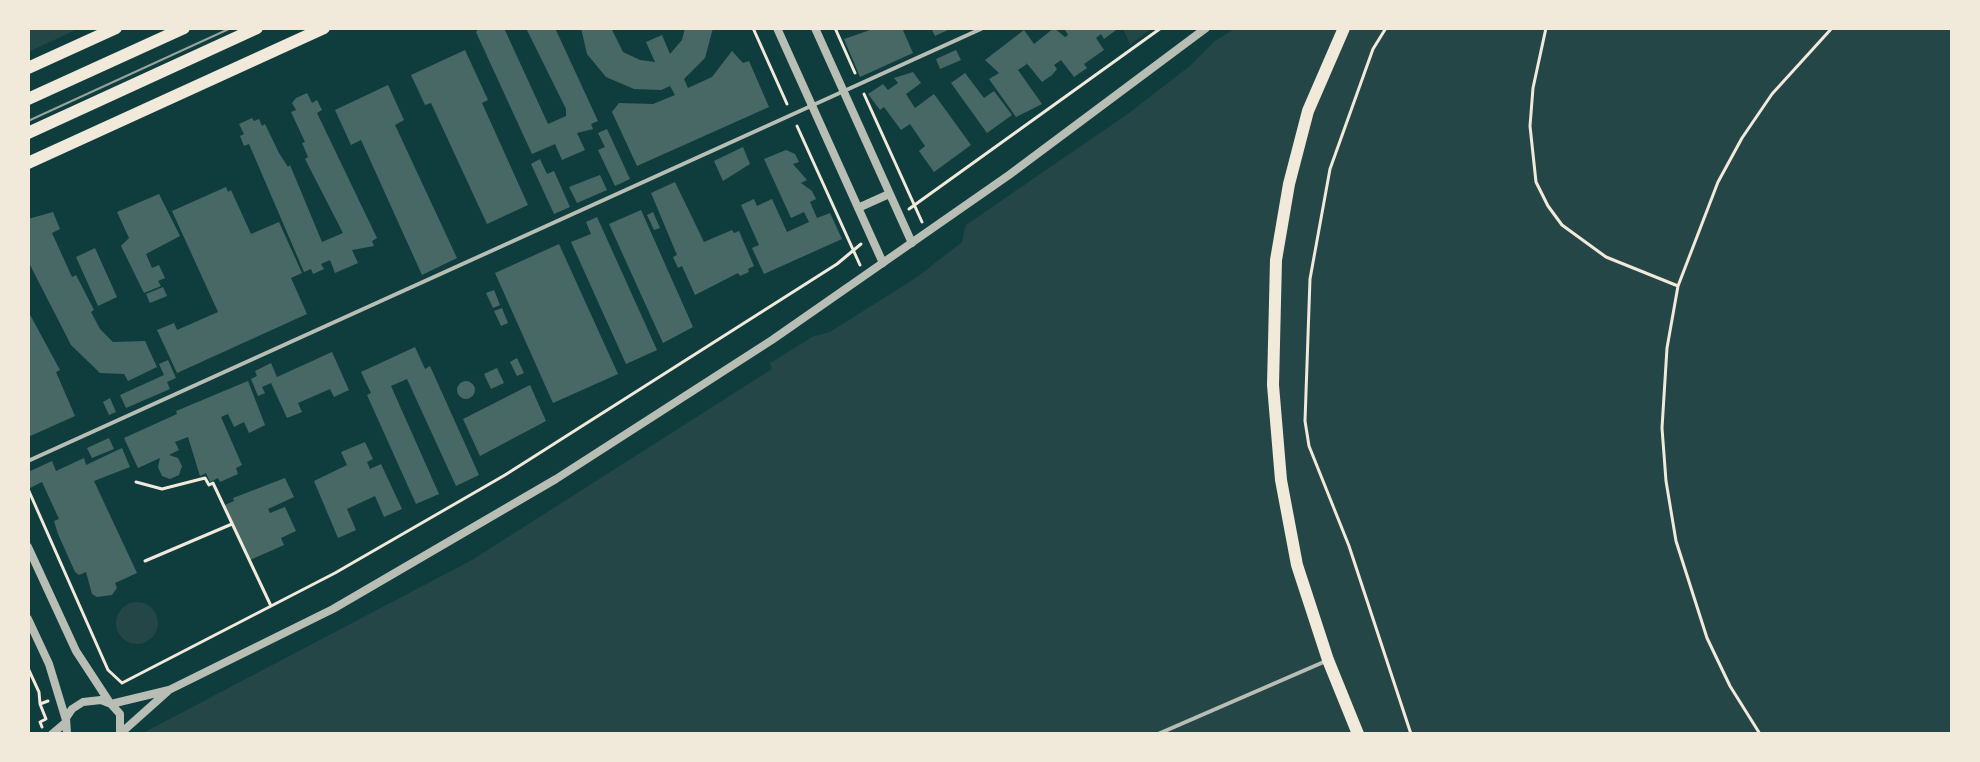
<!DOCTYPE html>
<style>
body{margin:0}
#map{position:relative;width:1980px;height:762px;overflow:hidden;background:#0f3d3e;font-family:"Source Sans 3",sans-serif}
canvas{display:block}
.frame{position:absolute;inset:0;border:30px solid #f1e9da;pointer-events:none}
</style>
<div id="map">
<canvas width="1980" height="762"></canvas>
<div class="frame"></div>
</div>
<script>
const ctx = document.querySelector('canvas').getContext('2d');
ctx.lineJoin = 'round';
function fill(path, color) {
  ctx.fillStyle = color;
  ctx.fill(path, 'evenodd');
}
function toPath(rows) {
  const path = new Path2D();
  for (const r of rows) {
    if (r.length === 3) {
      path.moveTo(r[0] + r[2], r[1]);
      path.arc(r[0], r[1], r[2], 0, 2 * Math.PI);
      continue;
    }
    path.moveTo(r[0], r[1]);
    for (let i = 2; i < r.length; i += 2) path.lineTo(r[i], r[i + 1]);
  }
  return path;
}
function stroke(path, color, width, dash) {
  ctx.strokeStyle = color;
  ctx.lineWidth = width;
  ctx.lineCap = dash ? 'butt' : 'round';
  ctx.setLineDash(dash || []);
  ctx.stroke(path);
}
fill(toPath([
 [28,28,80,28,28,52],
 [1123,28,1152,28,1130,45],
 [1236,28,1952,28,1952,734,141,734,472,560,772,369,770,363,814,336,830,332,917,277,962,242,966,225,1129,113,1191,65,1215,41],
 [137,623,21]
]), '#244646');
fill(toPath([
 [479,28,504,28,548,124,566,116,566,109,526,28,555,28,598,121,591,124,593,129,577,133,585,150,562,160,555,144,532,154,476,32],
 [581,28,611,28,623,52,640,60,655,62,646,42,662,35,670,54,682,40,685,28,713,28,705,58,684,79,688,88,712,77,732,51,743,63,749,61,769,107,637,166,612,112,619,103,653,104,675,95,670,86,661,90,634,89,606,77,587,54],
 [876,28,902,28,913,53,860,77,844,39],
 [931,28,952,28,935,36],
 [1054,28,1065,37,1068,35,1064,28,1116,30,1104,39,1101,34,1096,38,1104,50,1084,64,1087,68,1074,77,1061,60,1054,65,1057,69,1052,75,1042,82,1025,61,1027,64,1018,70,1042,104,1016,117,989,79,999,73,985,60,1024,30,1034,44],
 [465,50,488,100,482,103,528,205,487,224,431,103,425,105,411,75],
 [956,50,961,60,940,69,936,59],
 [913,72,921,83,906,94,915,108,934,94,971,145,934,172,919,151,925,146,910,124,901,130,884,107,880,110,868,94,883,84,888,90,898,83,894,78],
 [965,73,984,98,994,91,1012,115,987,133,951,83],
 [388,85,404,120,395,125,457,258,422,275,361,140,351,145,335,110],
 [307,93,312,103,317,100,322,110,317,113,377,238,372,241,374,246,352,250,358,263,335,273,330,260,321,264,324,269,313,274,311,269,304,272,249,144,244,146,240,136,244,134,239,124,252,118,254,121,259,119,262,126,265,124,279,153,288,167,290,165,322,242,343,233,305,159,308,157,302,143,305,142,291,112,296,110,292,103,296,98],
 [607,129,630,179,615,186,598,150,605,147,598,133],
 [743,147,750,164,723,181,714,161],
 [786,150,795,154,799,162,793,164,807,180,801,183,812,191,816,199,810,202,817,218,830,213,842,239,764,274,752,248,759,245,741,205,754,199,757,206,772,199,787,232,809,222,804,212,791,218,764,159],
 [540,159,547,174,554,171,570,207,554,214,531,164],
 [600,175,607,190,577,203,569,187],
 [675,182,704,242,732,230,734,233,739,231,754,266,748,269,749,272,740,276,738,273,695,295,682,266,678,268,673,257,677,255,651,193],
 [226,187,228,192,231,190,251,234,279,222,302,273,291,278,307,314,177,373,157,330,174,323,177,330,218,312,172,211],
 [159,194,180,236,146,254,152,268,159,265,165,278,158,281,161,286,144,293,121,246,129,238,117,212],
 [641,210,693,327,663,343,609,224],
 [53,212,60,229,52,233,72,277,76,275,94,310,91,312,100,329,113,342,145,341,157,367,128,381,124,374,100,373,71,345,28,261,28,219],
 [653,212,660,228,654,230,647,215],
 [597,217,657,350,626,364,571,242,591,234,586,222],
 [559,244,618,374,553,403,495,273],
 [95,248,117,297,98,306,76,257],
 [163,287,167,296,150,303,146,294],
 [494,290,500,305,493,308,486,293],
 [502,308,508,323,501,326,494,311],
 [28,311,60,370,56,372,75,416,28,437],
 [415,347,425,369,430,366,479,475,456,486,407,379,391,386,439,494,416,504,367,395,371,393,361,372],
 [332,352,349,390,334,397,330,389,298,403,302,412,287,418,271,383,262,387,265,393,258,396,251,379,257,376,255,371,271,363,277,377],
 [517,358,524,373,517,376,510,362],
 [168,360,176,378,167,382,170,389,126,408,120,395,164,375,159,364],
 [497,368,504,383,491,389,484,374],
 [466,390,9],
 [248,381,265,425,249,433,244,422,234,427,228,414,221,417,242,465,236,468,238,474,220,482,218,478,210,482,206,473,200,476,188,437,175,442,179,450,169,455,178,458,182,466,179,475,170,479,162,476,158,467,160,458,138,468,124,438,177,414,176,411],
 [530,385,546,421,480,456,463,419],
 [110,398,116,412,109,415,103,402],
 [109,438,114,449,92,458,87,448],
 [365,442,373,459,367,462,370,469,381,464,402,509,384,517,375,496,347,509,356,530,338,538,314,481,347,465,341,452],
 [122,448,130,467,94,481,137,573,115,583,117,588,112,595,97,597,92,594,86,572,79,575,75,572,58,534,54,521,59,519,42,482,30,488,28,472,52,461,56,471,84,458,86,465],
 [285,478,294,497,268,509,270,513,285,507,296,531,281,538,284,545,250,560,225,505,234,501,233,498]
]), '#486865');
stroke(toPath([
 [753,28,787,104],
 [835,28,855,73],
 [1386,28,1373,49,1330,169,1310,279,1305,421,1309,446,1349,546,1411,734],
 [1546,28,1533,88,1530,126,1536,182,1548,206,1562,225,1606,257,1678,286],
 [864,94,922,222],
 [797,126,860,265],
 [909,209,1161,28],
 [136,482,162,489,205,478,209,485,213,483,271,606],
 [28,489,108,670,122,683],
 [145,561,232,524],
 [28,668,39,692,40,704],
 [122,683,335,573,505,475,837,264,861,244],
 [42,727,40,722,46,719,40,704,48,701],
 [1760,734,1730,686,1707,638,1676,541,1666,481,1662,428,1667,348,1678,286,1718,182,1742,138,1772,94,1832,28]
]), '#f1e9da', 3);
stroke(toPath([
 [28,461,983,28],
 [1158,734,1326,661]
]), '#b8beb3', 4);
stroke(toPath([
 [777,28,883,263],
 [815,28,912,243],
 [858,208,889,194],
 [28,547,76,651,110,703],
 [28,619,49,664,66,720],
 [111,704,169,690,333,609,556,479,772,340,1009,175,1206,28],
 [121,733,168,691],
 [52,734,65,723],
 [67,734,66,718,72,709,83,702,101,700,111,704,120,714,120,734]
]), '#b8beb3', 8);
stroke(toPath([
 [1344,28,1308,111,1289,184,1276,260,1273,385,1281,480,1297,565,1328,660,1358,734],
 [28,68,116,28],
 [28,99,184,28],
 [28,133,257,28],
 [28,163,324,28]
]), '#f1e9da', 12);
stroke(toPath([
 [28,121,231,28]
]), '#97a49c', 2);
</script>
